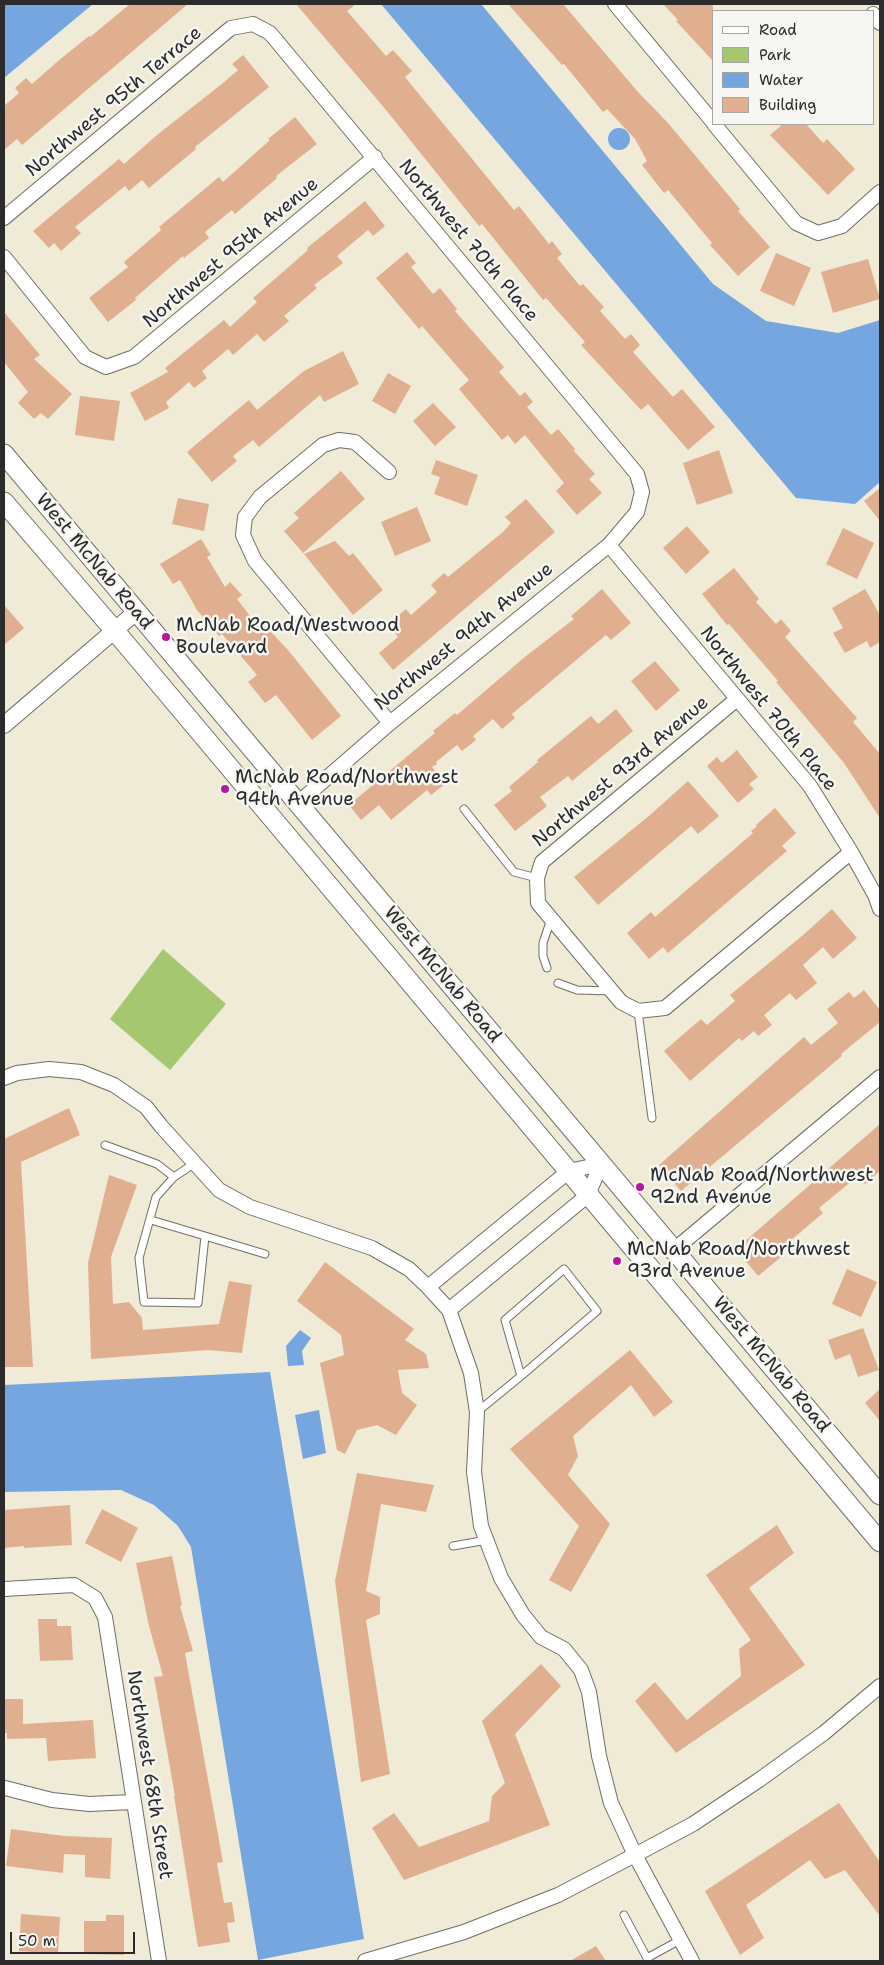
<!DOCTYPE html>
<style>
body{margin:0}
#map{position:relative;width:884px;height:1965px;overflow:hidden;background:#efebd6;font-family:"Shantell Sans",sans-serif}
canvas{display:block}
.frame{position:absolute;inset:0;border:5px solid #2b2b2b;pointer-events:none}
.legend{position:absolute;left:712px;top:10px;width:162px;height:115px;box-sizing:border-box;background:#f6f6f2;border:1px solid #a5a5a2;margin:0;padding:6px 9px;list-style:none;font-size:15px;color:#2b2b2b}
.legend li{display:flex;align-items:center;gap:10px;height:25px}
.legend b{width:25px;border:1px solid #a5a5a2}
.scale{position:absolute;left:10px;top:1932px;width:125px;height:22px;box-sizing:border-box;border:2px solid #2b2b2b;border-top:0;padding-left:6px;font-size:15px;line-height:18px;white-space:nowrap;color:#2b2b2b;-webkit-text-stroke:4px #f6f6f2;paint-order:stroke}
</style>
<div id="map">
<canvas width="884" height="1965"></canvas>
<div class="frame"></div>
<ul class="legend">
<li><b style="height:6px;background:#fff"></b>Road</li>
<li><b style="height:14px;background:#a4c770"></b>Park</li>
<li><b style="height:14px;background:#75a6e0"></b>Water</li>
<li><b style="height:14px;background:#e0af8f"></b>Building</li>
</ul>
<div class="scale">50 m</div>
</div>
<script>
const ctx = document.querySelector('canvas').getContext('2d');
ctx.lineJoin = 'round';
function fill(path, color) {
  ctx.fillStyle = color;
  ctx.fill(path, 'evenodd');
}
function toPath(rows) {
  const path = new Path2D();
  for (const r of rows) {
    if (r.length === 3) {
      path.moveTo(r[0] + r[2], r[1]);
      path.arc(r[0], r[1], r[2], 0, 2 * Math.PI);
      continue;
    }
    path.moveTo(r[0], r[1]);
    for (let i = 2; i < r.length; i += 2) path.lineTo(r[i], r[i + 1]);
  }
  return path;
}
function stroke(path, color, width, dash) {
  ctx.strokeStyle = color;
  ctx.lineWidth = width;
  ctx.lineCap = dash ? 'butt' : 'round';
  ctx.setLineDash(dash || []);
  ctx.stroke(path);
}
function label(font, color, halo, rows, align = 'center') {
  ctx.font = font + ' "Shantell Sans",sans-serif';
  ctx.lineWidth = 5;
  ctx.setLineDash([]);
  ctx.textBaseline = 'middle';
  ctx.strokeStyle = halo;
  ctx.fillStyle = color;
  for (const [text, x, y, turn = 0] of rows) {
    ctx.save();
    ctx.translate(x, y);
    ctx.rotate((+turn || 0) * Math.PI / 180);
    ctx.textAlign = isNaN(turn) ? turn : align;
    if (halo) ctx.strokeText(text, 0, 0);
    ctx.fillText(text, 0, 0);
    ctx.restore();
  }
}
fill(toPath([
 [163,949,226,1004,170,1070,110,1019]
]), '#a4c770');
fill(toPath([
 [4,4,93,4,4,78],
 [381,4,481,4,713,284,766,321,838,333,880,320,880,482,855,504,796,498],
 [619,139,11],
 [300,1330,311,1338,302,1351,304,1365,288,1366,286,1346],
 [270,1372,364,1939,258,1960,191,1547,178,1526,154,1505,121,1490,4,1492,4,1385],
 [319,1410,326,1453,303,1459,295,1415]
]), '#75a6e0');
fill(toPath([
 [130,4,188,4,22,145,17,139,4,150,4,106,19,93,15,88,26,78,32,84,58,61,89,36,90,37],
 [296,4,356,4,347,11,386,56,393,50,412,71,405,77,514,210,519,206,549,244,552,241,562,254,557,258,580,286,583,284,604,307,600,311,625,339,631,334,640,345,633,352,673,397,682,389,715,427,688,450,648,404,641,410,581,345,585,342,546,298,543,300,482,224,479,226,386,110],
 [508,4,563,4,638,92,668,123,740,209,738,211,770,247,738,276,710,245,712,243,668,190,664,193,642,165,647,161,635,139,607,109,603,112,564,64,562,65],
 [663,4,713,4,713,61,676,21,678,20],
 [243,55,269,87,195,147,196,149,149,188,142,180,129,191,125,186,75,227,81,233,61,251,54,243,49,248,33,231,119,159,124,164,157,135,223,83,238,70,232,64],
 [295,117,317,144,276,176,277,178,235,214,232,210,205,232,209,238,184,258,183,256,135,298,136,300,108,322,89,298,128,267,124,262,161,230,159,227,219,177,223,182,270,140,268,139],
 [783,124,806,124,823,143,827,139,855,169,828,195,770,135],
 [365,201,385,226,373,236,368,230,337,256,343,263,314,285,317,288,284,316,289,321,264,342,257,334,233,355,228,349,202,371,207,378,194,388,189,382,166,402,169,408,145,421,130,393,168,372,165,368,224,320,230,327,257,302,253,298,308,250,307,248],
 [407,252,416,263,411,267,433,294,440,288,457,309,455,311,504,367,499,372,520,396,525,392,533,402,527,407,551,435,558,429,575,449,574,451,595,474,589,479,602,493,577,515,556,491,564,483,525,435,515,444,508,435,502,440,459,389,469,380,422,326,419,329,376,278],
 [776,253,811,268,794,306,760,291],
 [868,259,880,299,833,313,821,272],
 [4,312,40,355,34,359,72,394,48,419,41,413,34,419,18,403,28,392,4,362],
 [343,351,359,384,324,402,320,395,259,447,253,440,233,456,237,461,212,482,187,452,249,400,257,410,304,371],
 [388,373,411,386,395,414,372,401],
 [80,396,120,401,114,441,75,435],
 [433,403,456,427,435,446,413,421],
 [719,450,733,493,697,505,683,463],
 [436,460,478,475,467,506,434,494,440,477,431,474],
 [341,471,365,499,303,553,284,531,299,518,294,513],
 [880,488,880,521,864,501],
 [178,498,209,504,204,531,172,524],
 [526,499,555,532,393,670,379,653,398,637,388,624,406,609,411,615,437,592,431,585,444,573,448,577,503,532,511,523,505,517],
 [417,507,431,541,395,556,381,522],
 [687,526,710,552,686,574,663,548],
 [843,528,874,543,857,579,826,564],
 [201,539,211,555,207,557,225,587,230,582,242,595,237,599,254,621,258,618,288,650,341,716,312,740,276,695,265,703,248,682,257,675,222,634,219,636,197,610,180,580,173,584,160,564],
 [335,541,349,556,353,553,383,590,353,615,304,554],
 [734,568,759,599,756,602,776,624,781,619,791,631,785,637,857,718,853,722,880,754,880,818,844,763,776,682,778,681,729,624,727,625,702,594],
 [602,589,631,623,611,640,606,635,512,714,515,718,502,729,493,719,473,736,476,740,462,751,457,745,436,762,437,764,432,767,445,784,431,795,427,790,391,820,379,805,361,820,349,805,435,733,433,731,455,713,457,715,526,656,574,619,571,616],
 [865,589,880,615,880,642,870,648,867,641,845,653,833,633,843,628,832,608],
 [4,605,24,628,4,645],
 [655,661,680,690,656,711,631,681],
 [616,709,633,731,572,781,568,776,540,797,547,806,515,831,494,805,512,791,509,787,538,762,537,760,591,716,598,724],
 [737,750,758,777,749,784,754,789,738,803,707,766,717,757,722,763],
 [688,781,719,816,698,834,691,826,598,905,574,877,650,815],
 [775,808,796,833,782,846,787,851,668,953,663,947,649,959,627,933,651,912,655,917,696,882,753,833,751,831,757,826,756,825],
 [832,909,857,938,833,959,823,947,803,965,817,983,796,1000,790,993,764,1015,772,1025,758,1036,754,1031,742,1041,739,1038,690,1081,664,1051,701,1019,707,1025,735,1001,730,995,802,936],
 [864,990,880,1010,880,1022,841,1054,842,1056,681,1191,659,1165,804,1037,811,1045,838,1023,827,1009,849,992,854,998],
 [69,1108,80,1135,21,1162,33,1367,4,1367,4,1139],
 [880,1124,880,1171,865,1184,858,1176,819,1208,823,1213,777,1252,781,1257,758,1276,736,1249],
 [109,1175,137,1185,111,1257,113,1304,129,1302,142,1318,143,1330,219,1324,229,1281,252,1285,242,1353,208,1350,91,1359,88,1263],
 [325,1262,414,1329,405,1340,426,1354,429,1368,398,1370,402,1393,417,1405,396,1435,377,1425,357,1430,345,1454,337,1450,320,1363,344,1355,341,1335,297,1301],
 [847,1269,877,1282,861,1317,832,1304],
 [863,1328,879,1370,858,1377,850,1354,835,1360,828,1340],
 [630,1350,673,1402,654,1417,631,1385,573,1436,578,1456,568,1475,610,1524,571,1592,549,1580,579,1526,510,1449],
 [880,1389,880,1421,865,1403],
 [357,1473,434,1485,426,1512,381,1504,366,1591,380,1597,380,1614,366,1620,390,1774,361,1782,335,1581],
 [70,1505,72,1545,24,1548,24,1546,4,1548,4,1510],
 [102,1509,138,1528,121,1562,85,1543],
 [777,1525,794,1553,749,1588,805,1665,676,1753,635,1701,655,1682,687,1720,741,1676,739,1649,751,1640,706,1575],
 [172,1556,182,1605,180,1606,193,1651,185,1653,223,1862,217,1863,224,1903,232,1902,235,1922,227,1923,230,1942,198,1947,174,1796,175,1796,154,1677,163,1676,149,1626,136,1563],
 [38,1619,57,1619,57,1626,71,1626,73,1660,40,1661],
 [541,1664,561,1686,515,1734,550,1825,404,1880,372,1828,394,1813,419,1847,489,1821,492,1796,505,1783,482,1721],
 [4,1699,23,1699,23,1724,93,1720,96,1758,48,1761,46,1738,7,1739,7,1733,4,1733],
 [839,1803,880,1862,880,1916,845,1870,825,1879,810,1860,746,1905,764,1938,740,1955,705,1891],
 [11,1829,64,1836,112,1838,110,1879,85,1877,85,1855,64,1854,63,1873,6,1866],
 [21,1914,60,1917,58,1954,19,1951],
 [106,1915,124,1915,124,1955,84,1954,84,1921,106,1921],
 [596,1946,606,1961,570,1961]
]), '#e0af8f');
const service = toPath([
 [464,809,514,872,537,878],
 [547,968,543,956,543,943,551,919],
 [558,983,577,990,612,991],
 [638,1011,652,1118],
 [105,1145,157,1164,174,1177,195,1163],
 [174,1177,156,1197,139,1258,144,1302,198,1303,205,1236,265,1254],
 [151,1220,205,1236],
 [477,1412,521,1376,597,1311,564,1269,505,1320,521,1376],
 [453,1546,487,1540],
 [624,1915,647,1958],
 [649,1961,647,1958,680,1940]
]);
const minor = toPath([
 [615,4,713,122],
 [873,14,880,23],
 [714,124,796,223,818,233,842,226,880,192],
 [4,218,231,28,253,24,270,33,637,474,642,492,637,512,609,545,390,723,298,803],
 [4,257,85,357,106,367,134,357,375,157],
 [389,472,355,442,339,440,323,445,260,497,245,517,243,535,255,561,390,723],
 [609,545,810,786,851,852,875,895,880,909],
 [737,699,542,862,537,878,538,903,621,1002,638,1011,665,1008,851,852],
 [4,1078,17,1073,49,1069,81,1072,114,1085,146,1107,161,1126,219,1190,250,1207,372,1248,409,1269,428,1287,449,1310,471,1373,477,1412,474,1472,481,1526,501,1578,523,1615,541,1637,564,1649,581,1670,589,1692,599,1756,611,1803,635,1855,692,1961],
 [674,1250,880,1077],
 [428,1287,569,1171,601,1164],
 [449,1310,588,1195,601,1164],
 [4,1589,74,1585,95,1598,105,1617,159,1961],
 [5,1788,52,1800,89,1804,133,1802],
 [365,1961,464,1932,558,1895,635,1855,693,1824,759,1780,824,1733,880,1686]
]);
const tertiary = toPath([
 [4,725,136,612]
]);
const secondary = toPath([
 [4,454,880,1495],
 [4,502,115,631,880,1542]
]);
stroke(service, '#706e67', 9);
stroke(minor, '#706e67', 16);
stroke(tertiary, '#706e67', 18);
stroke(secondary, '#706e67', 21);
stroke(service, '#fff', 7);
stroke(minor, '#fff', 14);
stroke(tertiary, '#fff', 16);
stroke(secondary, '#fff', 19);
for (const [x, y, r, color] of [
 [166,637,5,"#b5179e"],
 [225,789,5,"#b5179e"],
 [640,1187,5,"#b5179e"],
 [617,1261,5,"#b5179e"]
]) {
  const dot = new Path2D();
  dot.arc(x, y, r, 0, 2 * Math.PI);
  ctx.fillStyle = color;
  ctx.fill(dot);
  stroke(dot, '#f6f6f2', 2);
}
label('19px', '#2b2b2b', '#f6f6f2', [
 ["Northwest 95th Terrace",114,102,-40],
 ["Northwest 70th Place",468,241,50],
 ["Northwest 95th Avenue",231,253,-40],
 ["West McNab Road",94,562,50],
 ["Northwest 94th Avenue",464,637,-39],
 ["Northwest 70th Place",768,709,51],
 ["Northwest 93rd Avenue",621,772,-40],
 ["West McNab Road",442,975,50],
 ["West McNab Road",771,1365,50],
 ["Northwest 68th Street",149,1775,81]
]);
label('19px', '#2b2b2b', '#f6f6f2', [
 ["McNab Road/Westwood",176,626],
 ["Boulevard",176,648],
 ["McNab Road/Northwest",235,778],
 ["94th Avenue",235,800],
 ["McNab Road/Northwest",650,1176],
 ["92nd Avenue",650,1198],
 ["McNab Road/Northwest",627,1250],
 ["93rd Avenue",627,1272]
], 'left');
</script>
